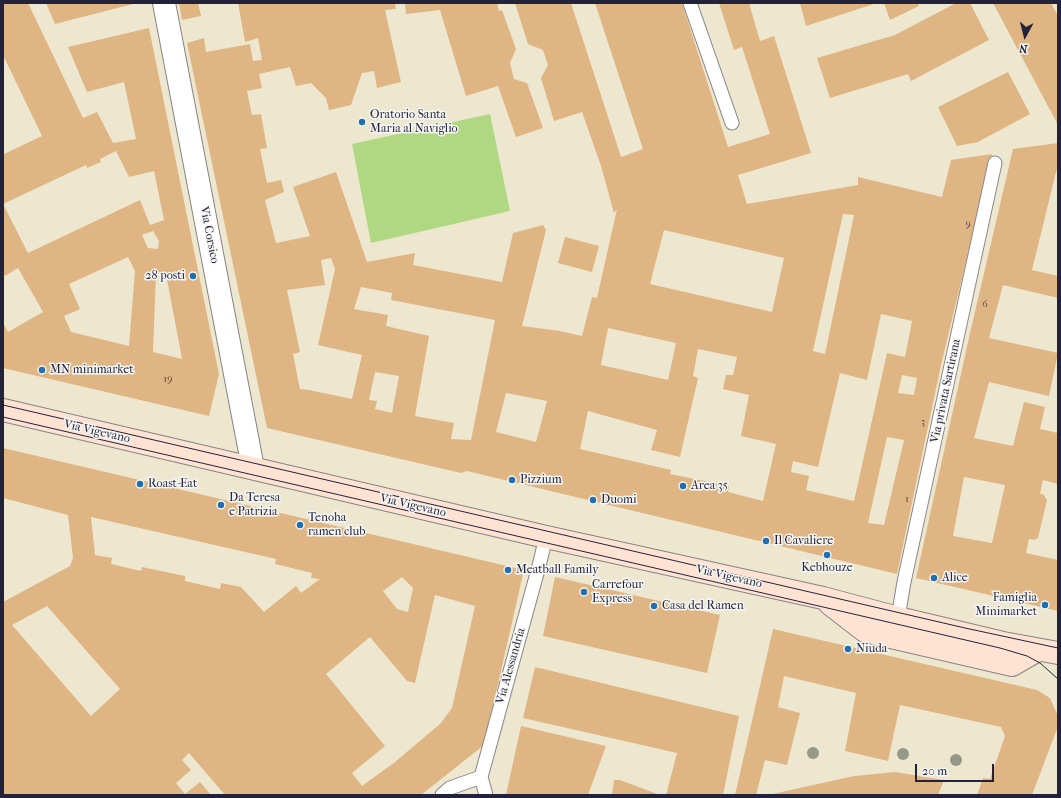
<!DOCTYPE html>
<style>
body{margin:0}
#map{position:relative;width:1061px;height:798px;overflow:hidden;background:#ede7cf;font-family:"IM FELL French Canon",serif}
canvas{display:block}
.frame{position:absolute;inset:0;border:4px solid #22223b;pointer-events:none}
.north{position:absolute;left:1005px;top:16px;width:40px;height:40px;-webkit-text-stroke:3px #f6f6f2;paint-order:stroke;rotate:187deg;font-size:11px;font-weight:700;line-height:16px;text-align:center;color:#22223b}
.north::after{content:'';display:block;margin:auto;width:14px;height:18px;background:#22223b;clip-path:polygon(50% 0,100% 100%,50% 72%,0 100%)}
.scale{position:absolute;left:915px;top:764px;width:79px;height:18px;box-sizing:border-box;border:2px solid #22223b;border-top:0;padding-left:5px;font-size:12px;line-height:14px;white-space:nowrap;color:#22223b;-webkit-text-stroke:3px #f6f6f2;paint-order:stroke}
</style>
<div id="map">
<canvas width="1061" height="798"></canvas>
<div class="frame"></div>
<div class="north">N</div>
<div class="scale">20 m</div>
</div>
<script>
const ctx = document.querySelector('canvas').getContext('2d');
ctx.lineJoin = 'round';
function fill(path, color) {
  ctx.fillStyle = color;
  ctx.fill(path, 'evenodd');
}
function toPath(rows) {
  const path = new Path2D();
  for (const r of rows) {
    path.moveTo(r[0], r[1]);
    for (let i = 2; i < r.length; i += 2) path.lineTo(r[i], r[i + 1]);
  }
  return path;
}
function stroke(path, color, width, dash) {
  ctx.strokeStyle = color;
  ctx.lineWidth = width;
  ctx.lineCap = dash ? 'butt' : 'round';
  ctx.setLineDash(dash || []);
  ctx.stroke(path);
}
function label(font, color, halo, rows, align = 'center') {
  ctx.font = font + ' "IM FELL French Canon",serif';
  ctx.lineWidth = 3;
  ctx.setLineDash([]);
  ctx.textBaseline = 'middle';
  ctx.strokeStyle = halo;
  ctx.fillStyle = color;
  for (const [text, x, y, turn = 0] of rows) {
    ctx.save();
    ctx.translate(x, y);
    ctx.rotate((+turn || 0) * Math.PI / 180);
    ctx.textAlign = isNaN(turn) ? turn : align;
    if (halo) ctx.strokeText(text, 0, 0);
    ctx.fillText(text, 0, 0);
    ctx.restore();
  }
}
fill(toPath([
 [490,114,510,211,371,243,352,144]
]), '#b0d882');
fill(toPath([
 [3,3,28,3,83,118,97,112,113,143,136,139,124,82,87,92,68,47,149,28,219,374,209,416,3,368,3,323,8,332,43,312,18,268,5,276,3,272,3,151,4,154,42,136,3,55],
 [116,151,129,177,154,171,164,220,150,225,140,200,28,253,3,204,86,165,87,168,101,162,100,159],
 [153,231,159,241,158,249,148,248,142,235],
 [128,257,135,271,129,346,71,332,64,316,80,309,69,284],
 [156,274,166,274,182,359,153,352],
 [46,3,133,3,133,4,55,24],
 [179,3,198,3,201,16,182,20],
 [238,3,395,3,396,9,385,10,401,82,377,88,374,71,362,73,351,105,329,110,326,98,311,83,296,86,290,67,259,74,262,88,247,91,252,115,261,114,267,148,260,149,267,183,281,180,284,192,265,200,276,243,310,236,293,187,336,172,367,262,415,253,413,265,502,282,513,233,543,225,546,230,522,326,560,331,582,336,592,297,597,298,617,209,614,213,601,166,582,112,554,121,541,78,548,65,543,50,528,44,515,3,571,3,621,157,643,149,595,3,682,3,728,147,770,134,742,47,734,50,719,3,749,3,760,41,774,36,811,153,738,175,747,204,858,185,858,177,942,197,951,160,992,154,941,365,897,574,467,471,461,473,267,428,187,43,204,38,206,52,250,44,253,61,262,60,258,38,245,42],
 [843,214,854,215,825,354,813,351],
 [664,230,784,258,772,312,650,284],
 [331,258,335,269,318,345,362,355,352,399,309,390,300,389,293,354,300,352,287,290,325,285,321,260],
 [361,287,392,293,391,300,495,320,471,440,451,439,454,423,415,416,429,336,386,326,388,315,354,309],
 [881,314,912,321,905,357,887,353,854,501,806,490,809,476,791,472,793,461,818,467,840,373,867,380],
 [608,328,676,343,668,380,601,365],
 [698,349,737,357,733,375,726,375,723,389,749,395,741,436,776,444,763,501,728,492,729,486,670,474,671,470,580,449,588,411,657,430,651,450,680,457,698,378,693,376],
 [375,372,399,376,392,413,375,409,377,401,369,400],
 [902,375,917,378,914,395,898,393],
 [506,393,547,401,536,442,496,432],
 [887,437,904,440,884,525,868,523],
 [405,3,497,3,499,11,502,10,516,49,510,63,514,79,527,83,543,128,516,137,498,86,466,96,440,10,406,14],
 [800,3,877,3,806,26],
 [884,3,917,3,919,6,890,20],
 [956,3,970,3,989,40,911,81,908,74,830,98,817,58,895,35],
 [993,3,1051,3,1058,16,1058,125],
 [1008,72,1030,114,978,142,957,146,938,107],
 [1058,143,1058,164,1032,270,1058,276,1058,298,1003,285,989,338,1058,353,1049,396,989,382,974,438,1013,446,1024,402,1045,407,1040,429,1058,433,1058,484,1043,480,1040,494,1043,494,1047,500,1038,538,1034,540,1029,539,1026,553,1058,560,1058,611,916,578,970,333,1013,149],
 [964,477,1005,485,992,543,953,536],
 [565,237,599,246,592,272,558,263],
 [3,448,524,570,484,745,421,795,225,795,189,753,182,760,191,770,176,783,185,794,200,782,211,795,3,795,3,602,70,566,73,558,68,515,3,498],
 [91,517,276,559,275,564,312,573,311,578,320,579,301,593,296,586,264,612,241,587,221,583,220,589,185,581,185,576,142,567,141,571,111,564,112,558,95,555],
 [402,577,413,588,408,612,397,609,383,591],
 [435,595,475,606,452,708,441,723,395,762,362,786,352,773,385,746,326,674,370,637,407,681,415,683],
 [47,606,120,689,91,716,12,625],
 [555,577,720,615,707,673,543,636],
 [773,629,1037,690,1050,698,1057,714,1057,729,1032,795,977,795,983,778,990,779,1005,736,1001,727,900,705,888,761,845,751,856,693,784,676,778,707,800,713,787,765,765,760,756,795,735,795],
 [535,667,739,716,723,795,666,795,677,753,523,718],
 [521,726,606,746,588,795,506,795],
 [895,772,944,780,938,795,768,795,854,776],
 [614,780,620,780,660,795,612,795]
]), '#e0b584');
const lane = toPath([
 [690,3,732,123],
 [898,618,904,582,995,163],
 [442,795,450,788,481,777],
 [486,795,481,777,539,566,546,537]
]);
const street = toPath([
 [164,3,253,468]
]);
const secondary = toPath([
 [3,410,546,537,823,598,898,618,1003,643,1058,653],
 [830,604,865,631,1012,665,1038,650]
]);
stroke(lane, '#888485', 15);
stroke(street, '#888485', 24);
stroke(secondary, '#888485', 24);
stroke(lane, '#fff', 13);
stroke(street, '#fff', 22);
stroke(secondary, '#fee3d2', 22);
stroke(toPath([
 [3,405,965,628,1058,648],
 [3,417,1000,648,1027,656,1040,663,1058,679]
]), '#22223b', 1);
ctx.fillStyle = '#959989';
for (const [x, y] of [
 [813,753],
 [903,754],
 [956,760]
]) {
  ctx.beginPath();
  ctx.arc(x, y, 6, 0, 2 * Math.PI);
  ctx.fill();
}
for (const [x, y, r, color] of [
 [362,122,4,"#1f6fb2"],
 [193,276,4,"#1f6fb2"],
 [42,370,4,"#1f6fb2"],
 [512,480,4,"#1f6fb2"],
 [140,484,4,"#1f6fb2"],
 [683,486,4,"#1f6fb2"],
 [593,500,4,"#1f6fb2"],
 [221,505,4,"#1f6fb2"],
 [300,525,4,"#1f6fb2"],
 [766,541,4,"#1f6fb2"],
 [827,555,4,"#1f6fb2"],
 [508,570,4,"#1f6fb2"],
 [934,578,4,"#1f6fb2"],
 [584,592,4,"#1f6fb2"],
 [1045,605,4,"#1f6fb2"],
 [654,606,4,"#1f6fb2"],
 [848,649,4,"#1f6fb2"]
]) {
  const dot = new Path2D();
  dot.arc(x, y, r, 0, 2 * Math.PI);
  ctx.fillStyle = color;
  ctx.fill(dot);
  stroke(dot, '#f6f6f2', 1.5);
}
label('10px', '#52474d', null, [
 ["9",968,225],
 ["6",985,305],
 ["19",168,380],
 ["3",923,423],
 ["1",907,500]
]);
label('12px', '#22223b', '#f6f6f2', [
 ["Oratorio Santa",370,115],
 ["Maria al Naviglio",370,129],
 ["28 posti",185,276,"right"],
 ["MN minimarket",50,370],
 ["Pizzium",520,480],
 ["Roast-Eat",148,484],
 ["Area 35",691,486],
 ["Da Teresa",229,498],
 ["e Patrizia",229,512],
 ["Duomi",601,500],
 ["Tenoha",308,518],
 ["ramen club",308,532],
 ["Il Cavaliere",774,541],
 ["Kebhouze",827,568,"center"],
 ["Meatball Family",516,570],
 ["Alice",942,578],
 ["Carrefour",592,585],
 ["Express",592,599],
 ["Famiglia",1037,598,"right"],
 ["Minimarket",1037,612,"right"],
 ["Casa del Ramen",662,606],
 ["Niuda",856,649]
], 'left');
label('12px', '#22223b', '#f6f6f2', [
 ["Via Corsico",209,235,79],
 ["Via privata Sartirana",946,391,-78],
 ["Via Vigevano",97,432,13],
 ["Via Vigevano",413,506,13],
 ["Via Vigevano",729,577,13],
 ["Via Alessandria",511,666,-74]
]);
</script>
